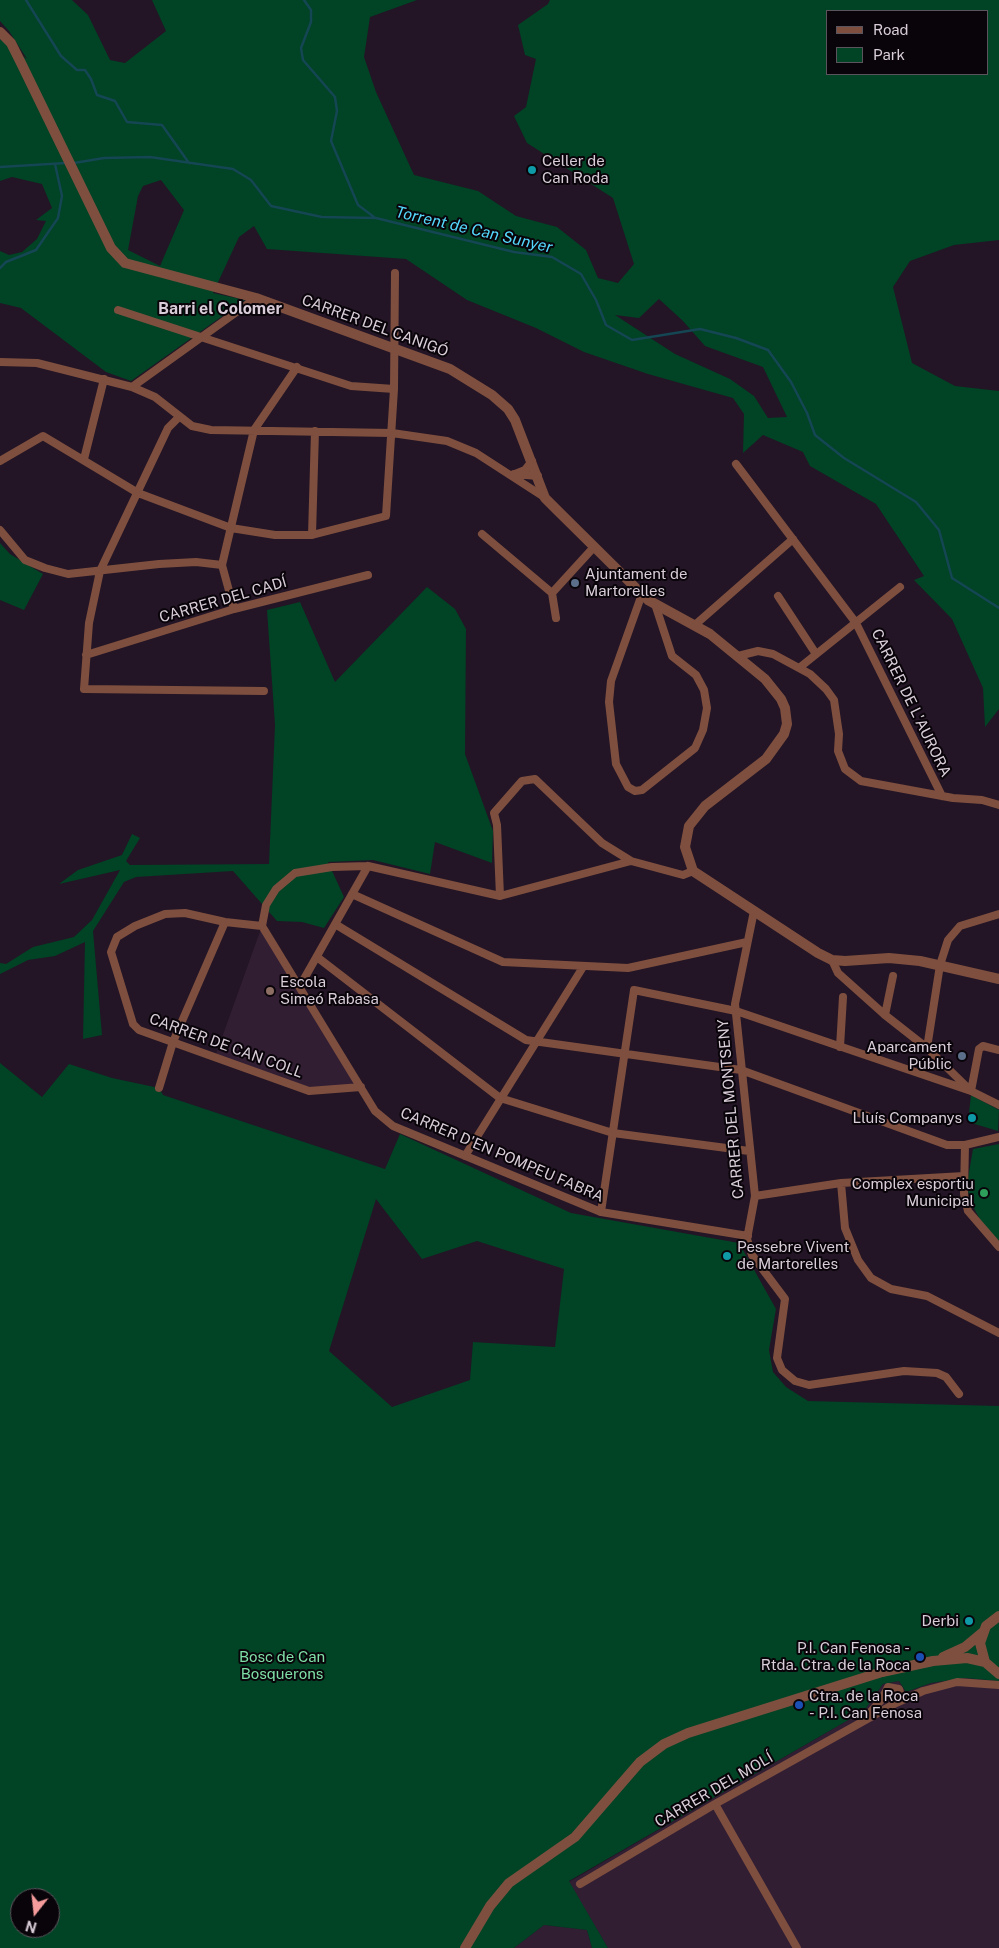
<!DOCTYPE html>
<meta charset="utf-8">
<style>
body{margin:0}
#map{position:relative;width:999px;height:1948px;overflow:hidden;background:#231525;font-family:"Public Sans",sans-serif}
canvas{display:block}
.legend{position:absolute;left:826px;top:10px;width:162px;height:65px;box-sizing:border-box;background:#090409;border:1px solid #5c545c;margin:0;padding:6px 9px;list-style:none;font-size:15px;color:#d8cdd8}
.legend li{display:flex;align-items:center;gap:10px;height:25px}
.legend b{width:25px;border:1px solid #5c545c}
.north{position:absolute;left:10px;top:1888px;width:50px;height:50px;box-sizing:border-box;background:#090409;border:1px solid #5c545c;border-radius:50%;rotate:196deg;font-size:14px;font-weight:700;line-height:20px;text-align:center;color:#d8cdd8}
.north::after{content:'';display:block;margin:auto;width:18px;height:22px;background:#f59b9b;clip-path:polygon(50% 0,100% 100%,50% 72%,0 100%)}
</style>
<div id="map">
<canvas width="999" height="1948"></canvas>
<ul class="legend">
<li><b style="height:6px;background:#7e4f3f"></b>Road</li>
<li><b style="height:14px;background:#004325"></b>Park</li>
</ul>
<div class="north">N</div>
</div>
<script>
const ctx = document.querySelector('canvas').getContext('2d');
ctx.lineJoin = 'round';
function fill(path, color) {
  ctx.fillStyle = color;
  ctx.fill(path, 'evenodd');
}
function toPath(rows) {
  const path = new Path2D();
  for (const r of rows) {
    path.moveTo(r[0], r[1]);
    for (let i = 2; i < r.length; i += 2) path.lineTo(r[i], r[i + 1]);
  }
  return path;
}
function stroke(path, color, width, dash) {
  ctx.strokeStyle = color;
  ctx.lineWidth = width;
  ctx.lineCap = dash ? 'butt' : 'round';
  ctx.setLineDash(dash || []);
  ctx.stroke(path);
}
function label(font, color, halo, rows, align = 'center') {
  ctx.font = font + ' "Public Sans",sans-serif';
  ctx.lineWidth = 4;
  ctx.setLineDash([]);
  ctx.textBaseline = 'middle';
  ctx.strokeStyle = halo;
  ctx.fillStyle = color;
  for (const [text, x, y, turn = 0] of rows) {
    ctx.save();
    ctx.translate(x, y);
    ctx.rotate((+turn || 0) * Math.PI / 180);
    ctx.textAlign = isNaN(turn) ? turn : align;
    if (halo) ctx.strokeText(text, 0, 0);
    ctx.fillText(text, 0, 0);
    ctx.restore();
  }
}
fill(toPath([
 [262,926,361,1087,309,1091,215,1057],
 [965,1678,999,1681,999,1948,608,1948,569,1882,864,1711,883,1684,899,1681,906,1692,931,1683],
 [544,1925,587,1930,592,1948,514,1948]
]), '#321e33');
fill(toPath([
 [0,0,72,0,88,15,110,60,125,63,166,31,152,0,417,0,370,17,364,57,376,92,414,175,478,191,516,216,557,227,586,250,598,278,618,283,634,264,613,198,527,143,514,116,526,107,536,59,525,55,518,25,548,4,550,0,999,0,999,240,954,245,910,261,893,287,912,363,955,386,999,391,999,709,985,727,983,688,952,619,914,580,924,576,876,504,810,466,803,452,763,435,743,453,744,414,733,398,648,374,584,352,536,328,467,300,406,259,267,249,254,226,239,237,213,293,245,300,131,381,106,372,21,308,0,303,0,251,9,255,22,252,37,239,46,221,36,220,52,208,42,184,12,177,0,181,0,39,27,59,9,31,0,21],
 [828,11,988,11,988,74,828,74],
 [161,180,184,210,160,266,128,250,138,196,143,186],
 [659,299,683,321,705,346,763,367,787,417,768,418,754,396,730,379,675,354,615,315,639,318],
 [0,543,10,554,43,574,24,610,0,600],
 [427,587,455,609,466,629,465,754,493,831,492,863,435,842,430,874,373,860,328,862,344,897,324,928,302,922,277,921,233,871,136,877,124,882,93,931,102,1035,83,1039,85,942,55,956,28,960,0,974,0,963,6,964,33,947,74,937,92,920,120,870,59,884,78,870,122,855,132,834,140,838,126,861,130,865,269,864,275,725,267,610,300,602,335,682],
 [0,1063,42,1097,69,1064,112,1078,159,1088,163,1095,385,1169,400,1134,571,1213,739,1243,776,1309,769,1350,773,1372,786,1387,808,1401,999,1406,999,1681,965,1678,931,1683,906,1692,899,1681,883,1684,864,1711,569,1881,608,1948,592,1948,587,1930,544,1925,514,1948,0,1948],
 [376,1199,422,1259,477,1241,564,1269,555,1347,473,1342,470,1380,392,1407,329,1351],
 [20,1898,50,1898,50,1928,20,1928],
 [971,1095,999,1110,998,1131,968,1122],
 [999,1144,999,1241,983,1225,970,1201,967,1184,973,1149]
]), '#004325');
stroke(toPath([
 [26,0,61,56,77,70,85,70,91,79,97,95,115,101,127,122,162,125,189,163],
 [304,0,311,10,311,22,301,48,303,60,335,97,337,111,331,141,358,205,374,217],
 [74,163,104,158,150,157,233,169,251,180,271,206,322,217,376,218,514,252,552,257,581,274,596,300,606,325,632,340,700,329,736,338,768,350,791,382,807,413,815,435,844,458,916,502,939,530,952,578,999,608],
 [0,167,66,163],
 [0,268,6,262,36,250,58,218,62,196,55,164]
]), '#144653', 2.5);
stroke(toPath([
 [118,310,351,386,394,389],
 [0,362,37,363,132,387,155,397,192,426,211,430,392,433,447,441,476,453,544,497],
 [132,387,256,298],
 [179,417,168,428,100,571,89,623,84,689,264,691],
 [84,459,104,379],
 [0,461,43,436,138,493,231,528,275,535,312,535,386,516,394,389,395,273],
 [736,464,856,623,942,796],
 [514,474,538,476],
 [515,474,525,470,532,461],
 [0,530,25,560,45,568,68,574,159,564,196,562,222,565],
 [482,534,552,593,556,618],
 [312,535,315,431],
 [552,593,594,547],
 [642,594,611,681,609,702,616,764,628,787,635,791,642,790,695,748,703,730,707,708,704,690,696,675,672,656,655,604],
 [778,596,816,654],
 [234,609,222,565,254,430,297,367],
 [696,624,793,539],
 [86,655,234,609,368,575],
 [738,656,758,651,773,654,810,674,826,689,834,700,839,734,838,751,845,769,861,781,953,798,982,800,999,805],
 [799,668,900,587],
 [352,894,503,962,628,968,747,942],
 [500,896,497,825,494,813,522,781,535,779,602,843,631,861],
 [754,911,735,1004,755,1196,747,1239,752,1255,785,1299,777,1358,782,1370,795,1381,809,1385,904,1371,937,1373,946,1377,959,1394],
 [335,924,526,1040,741,1070,947,1145,965,1145,999,1137],
 [262,926,375,1111,393,1126,601,1212,748,1236],
 [262,926,225,922,185,913,165,914,135,926,117,937,111,952,133,1024,139,1030,309,1091,361,1087],
 [262,926,266,905,276,889,295,873,332,867,368,866,500,896,631,861,683,875,693,871],
 [317,957,500,1098,613,1133,749,1151],
 [832,960,838,973,885,1015,927,1048,971,1091,999,1105],
 [300,986,368,866],
 [885,1015,893,976],
 [840,1047,843,997],
 [927,1048,940,965,948,940,960,926,999,914],
 [159,1088,173,1042,225,922],
 [965,1145,964,1194,968,1211,999,1247],
 [465,1156,583,967],
 [841,1183,845,1228,858,1260,871,1278,891,1289,927,1296,999,1333],
 [755,1196,841,1183,964,1176],
 [601,1212,634,990,736,1011,971,1091,979,1049,983,1046,999,1050],
 [868,1715,882,1699,888,1687,899,1689,901,1695,896,1703],
 [715,1804,797,1948],
 [580,1884,715,1804,896,1703,923,1691,957,1682,999,1685]
]), '#7e4f3f', 8);
stroke(toPath([
 [0,32,11,43,22,65,111,248,125,263,256,298,450,369,492,395,508,409,515,420,545,498,558,511,648,600,710,634,765,679,781,699,785,708,787,724,784,734,766,759,705,806,689,826,685,847,693,871,818,953,832,960,845,961,889,958,920,961,999,979],
 [999,1616,986,1626,980,1643,985,1662,999,1674],
 [943,1657,965,1647,983,1632],
 [465,1948,490,1906,509,1883,575,1837,640,1762,664,1744,688,1733,882,1672,933,1661,967,1658,985,1662]
]), '#7e4f3f', 10);
for (const [x, y, r, color] of [
 [532,170,5,"#0f9aa8"],
 [575,583,5,"#5c6f8a"],
 [270,991,5,"#8d6e63"],
 [962,1056,5,"#5c6f8a"],
 [972,1118,5,"#0f9aa8"],
 [984,1193,5,"#2e9e5b"],
 [727,1256,5,"#0f9aa8"],
 [969,1621,5,"#0f9aa8"],
 [920,1657,5,"#1a4fb4"],
 [799,1705,5,"#1a4fb4"]
]) {
  const dot = new Path2D();
  dot.arc(x, y, r, 0, 2 * Math.PI);
  ctx.fillStyle = color;
  ctx.fill(dot);
  stroke(dot, '#090409', 2);
}
label('15px', '#d8cdd8', '#090409', [
 ["Celler de",542,161],
 ["Can Roda",542,178],
 ["Ajuntament de",585,574],
 ["Martorelles",585,591],
 ["Escola",280,982],
 ["Simeó Rabasa",280,999],
 ["Aparcament",952,1047,"right"],
 ["Públic",952,1064,"right"],
 ["Lluís Companys",962,1118,"right"],
 ["Complex esportiu",974,1184,"right"],
 ["Municipal",974,1201,"right"],
 ["Pessebre Vivent",737,1247],
 ["de Martorelles",737,1264],
 ["Derbi",959,1621,"right"],
 ["P.I. Can Fenosa -",910,1648,"right"],
 ["Rtda. Ctra. de la Roca",910,1665,"right"],
 ["Ctra. de la Roca",809,1696],
 ["- P.I. Can Fenosa",809,1713]
], 'left');
label('15px', '#d8cdd8', '#090409', [
 ["CARRER DEL CANIGÓ",375,326,20],
 ["CARRER DEL CADÍ",223,600,-16],
 ["CARRER DE L'AURORA",911,703,64],
 ["CARRER DE CAN COLL",226,1046,20],
 ["CARRER DEL MONTSENY",731,1109,-95],
 ["CARRER D'EN POMPEU FABRA",502,1155,23],
 ["CARRER DEL MOLÍ",714,1790,-30]
]);
label('15px', '#7ee0a7', '#090409', [
 ["Bosc de Can",282,1657],
 ["Bosquerons",282,1674]
]);
label('italic 16px', '#53d8fb', '#090409', [
 ["Torrent de Can Sunyer",474,230,13]
]);
label('bold 16px', '#d8cdd8', '#090409', [
 ["Barri el Colomer",220,309]
]);
</script>
